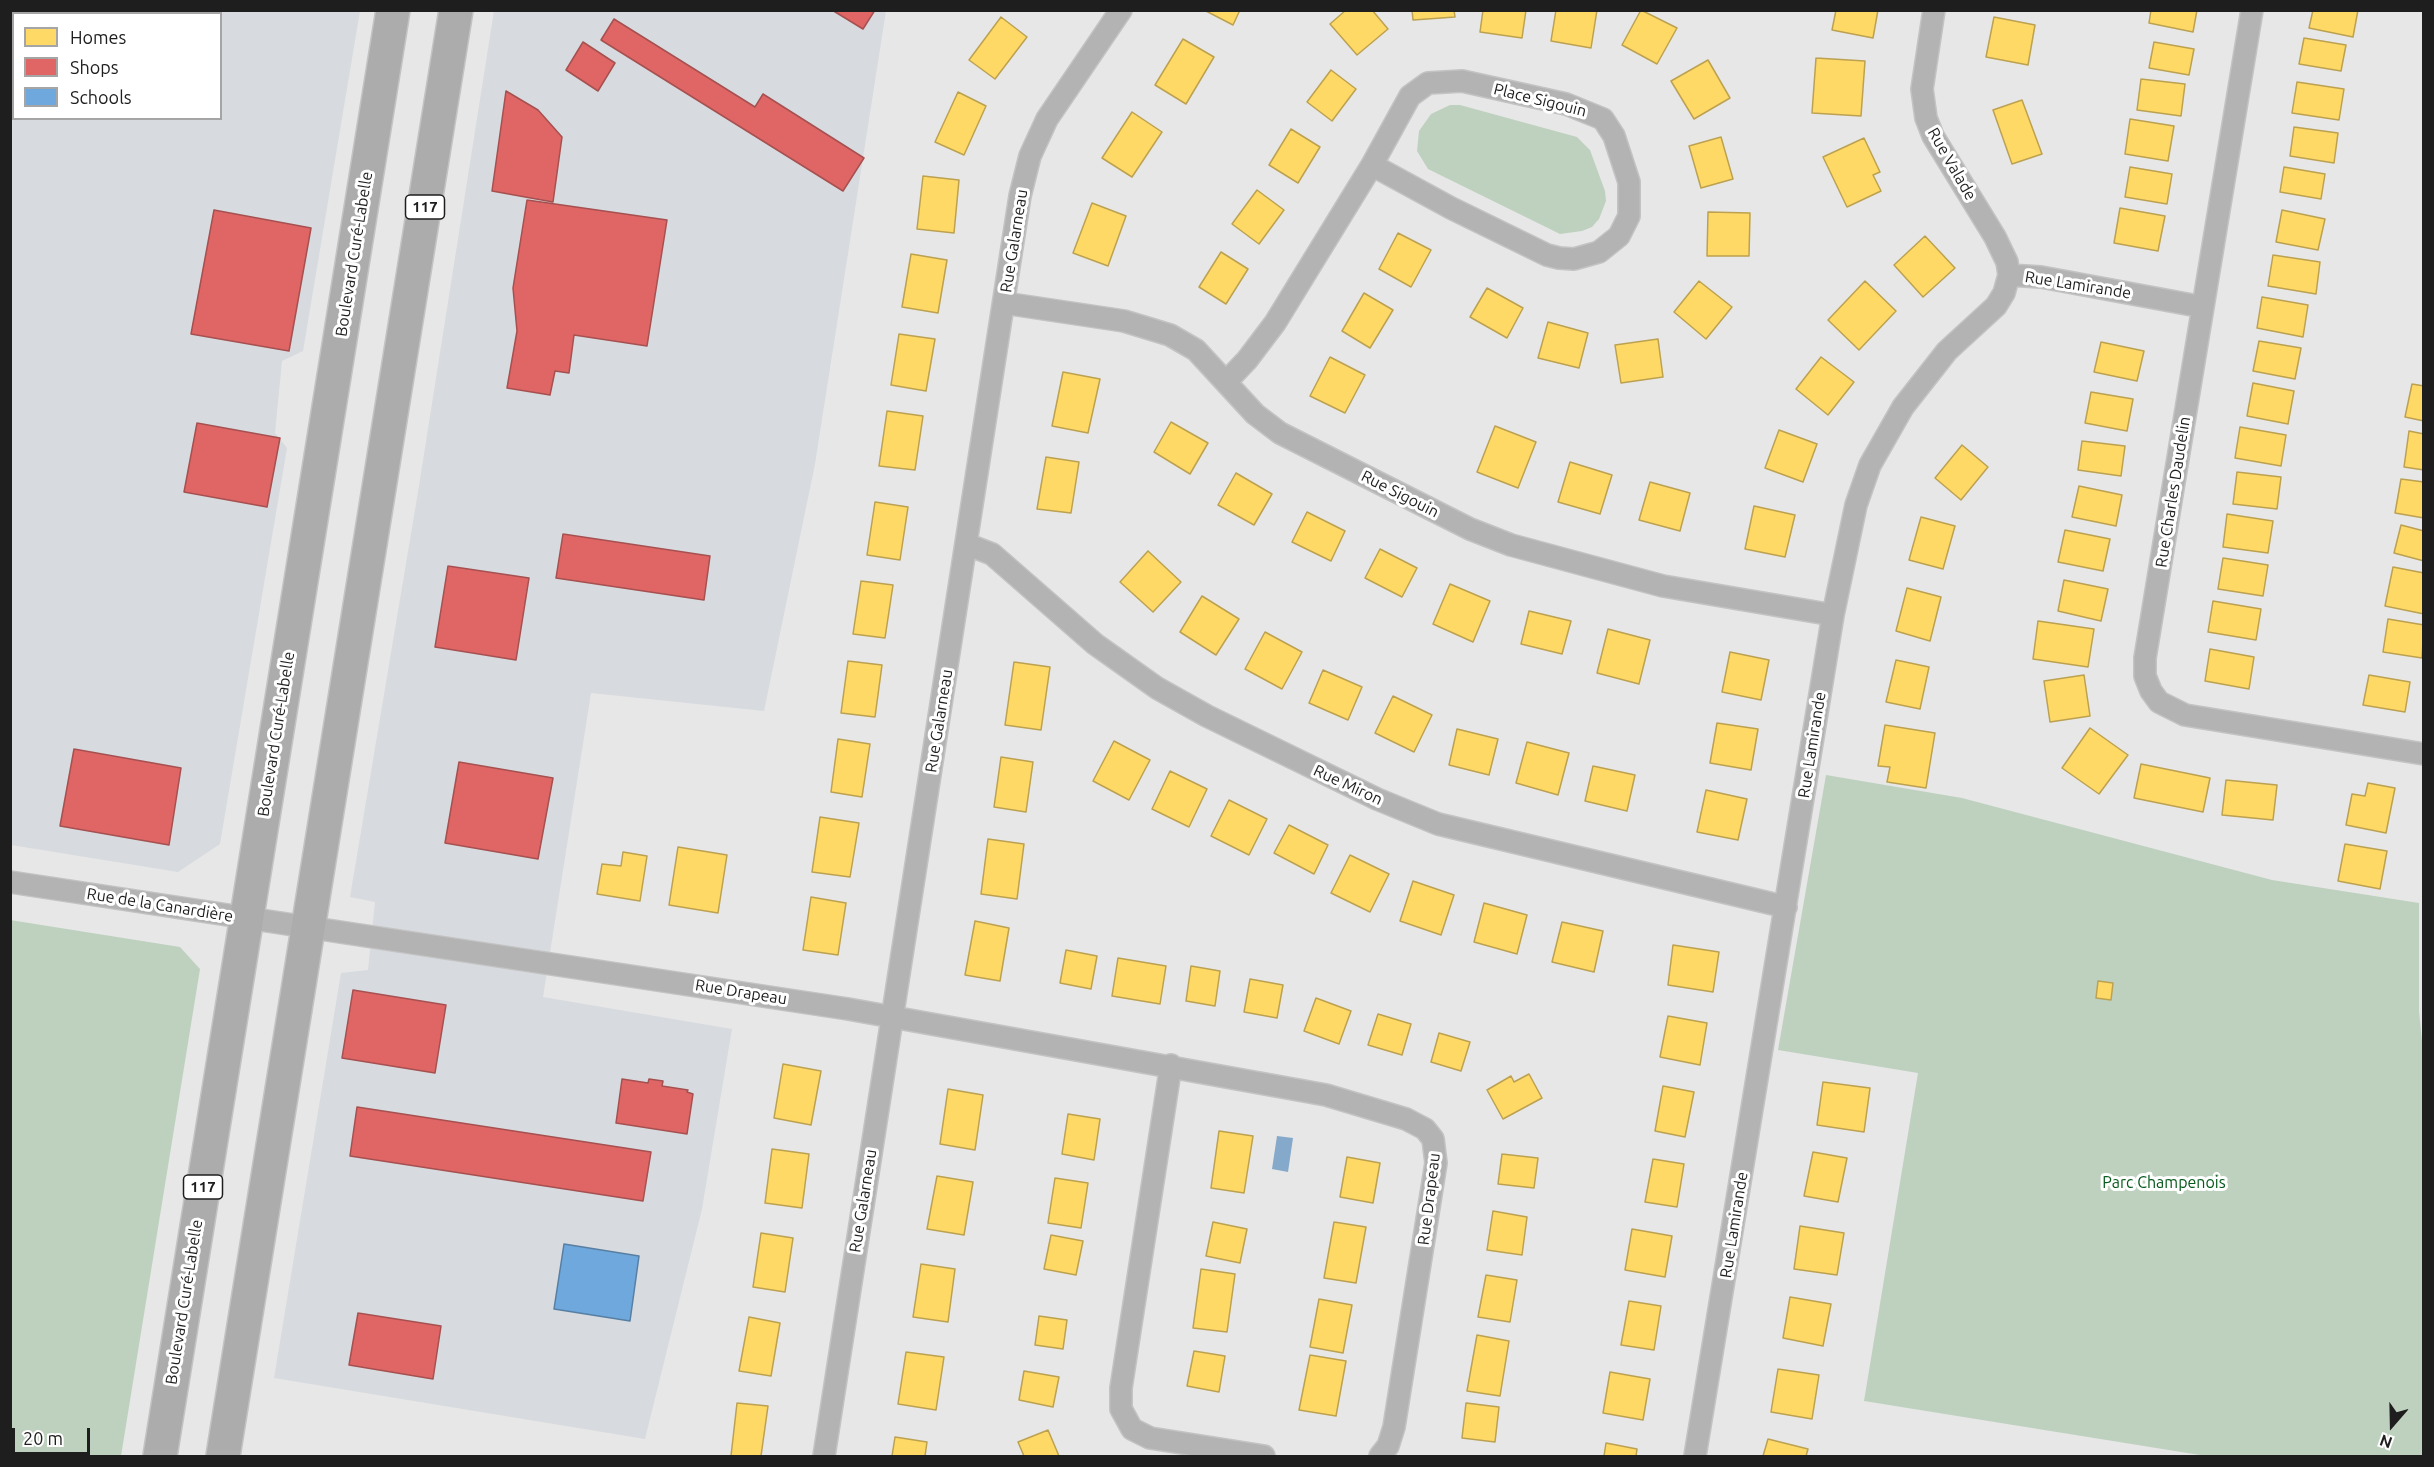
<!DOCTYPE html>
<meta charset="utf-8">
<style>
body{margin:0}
#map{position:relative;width:2434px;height:1467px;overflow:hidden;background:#e7e7e7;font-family:Ubuntu,sans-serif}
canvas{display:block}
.frame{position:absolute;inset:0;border:12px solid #1e1e1e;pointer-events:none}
.legend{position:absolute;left:12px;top:12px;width:210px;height:108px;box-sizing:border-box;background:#fff;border:2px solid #a5a5a5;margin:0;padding:8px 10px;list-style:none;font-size:18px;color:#1e1e1e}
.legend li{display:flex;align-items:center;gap:12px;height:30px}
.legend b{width:30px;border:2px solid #a5a5a5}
.north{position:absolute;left:2362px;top:1395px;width:60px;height:60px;-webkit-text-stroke:4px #fff;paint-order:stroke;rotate:200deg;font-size:16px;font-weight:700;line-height:24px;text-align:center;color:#1e1e1e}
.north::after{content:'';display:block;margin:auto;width:21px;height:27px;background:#1e1e1e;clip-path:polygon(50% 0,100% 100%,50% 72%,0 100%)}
.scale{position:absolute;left:12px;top:1428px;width:78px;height:27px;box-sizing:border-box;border:3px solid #1e1e1e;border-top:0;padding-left:8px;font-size:18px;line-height:21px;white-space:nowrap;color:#1e1e1e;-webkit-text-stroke:4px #fff;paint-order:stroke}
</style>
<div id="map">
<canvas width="2434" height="1467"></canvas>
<div class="frame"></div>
<ul class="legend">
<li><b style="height:16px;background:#ffd966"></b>Homes</li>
<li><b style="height:16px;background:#e06666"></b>Shops</li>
<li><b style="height:16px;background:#6fa8dc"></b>Schools</li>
</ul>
<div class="north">N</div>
<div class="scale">20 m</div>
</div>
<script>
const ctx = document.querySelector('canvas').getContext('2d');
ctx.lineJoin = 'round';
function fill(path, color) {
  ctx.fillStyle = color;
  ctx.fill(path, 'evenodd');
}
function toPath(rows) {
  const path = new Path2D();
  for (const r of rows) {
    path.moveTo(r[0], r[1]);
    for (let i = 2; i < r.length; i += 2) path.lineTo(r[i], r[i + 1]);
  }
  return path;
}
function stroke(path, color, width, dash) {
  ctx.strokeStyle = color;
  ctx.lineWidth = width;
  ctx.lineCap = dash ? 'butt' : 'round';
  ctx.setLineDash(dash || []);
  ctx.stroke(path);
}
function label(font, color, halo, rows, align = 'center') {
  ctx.font = font + ' Ubuntu,sans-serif';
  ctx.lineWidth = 6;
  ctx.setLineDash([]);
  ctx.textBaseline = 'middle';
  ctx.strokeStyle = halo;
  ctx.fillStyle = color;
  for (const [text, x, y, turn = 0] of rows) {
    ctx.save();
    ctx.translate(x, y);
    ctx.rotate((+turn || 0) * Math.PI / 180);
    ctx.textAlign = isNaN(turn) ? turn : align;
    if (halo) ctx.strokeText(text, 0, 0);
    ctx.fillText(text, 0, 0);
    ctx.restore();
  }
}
fill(toPath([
 [10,11,360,11,303,351,282,361,275,433,287,448,220,844,178,872,11,845],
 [14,14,220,14,220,118,14,118],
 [494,11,886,11,815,464,764,711,591,693,543,997,732,1029,702,1209,645,1439,274,1378,341,973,368,970,375,902,350,897,418,492]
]), '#d7dade');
fill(toPath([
 [1450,105,1460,105,1577,137,1590,150,1605,191,1606,201,1599,219,1592,227,1582,231,1560,234,1428,169,1417,151,1419,131,1431,114],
 [1826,775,1962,798,2272,880,2419,903,2419,1011,2424,1061,2423,1456,2206,1456,1864,1401,1918,1073,1778,1050],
 [10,920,180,947,200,969,121,1456,11,1456]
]), '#bed1bf');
fill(toPath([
 [1277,1136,1293,1138,1288,1172,1272,1169]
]), '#85a9ca');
const homes = toPath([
 [1204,10,1240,10,1233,25,1204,10],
 [1346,10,1372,10,1388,29,1357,55,1330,24,1346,10],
 [1412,10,1454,10,1455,17,1413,20,1412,10],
 [1483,10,1526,10,1522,38,1480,32,1483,10],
 [1556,10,1597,10,1591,48,1551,41,1556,10],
 [1641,10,1677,28,1657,64,1622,45,1641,10],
 [1836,10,1878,10,1873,38,1832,30,1836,10],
 [2151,10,2197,10,2193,32,2149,23,2151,10],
 [2313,10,2358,10,2353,37,2309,28,2313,10],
 [1001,17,1027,37,995,79,969,60,1001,17],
 [1994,17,2035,25,2028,65,1986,57,1994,17],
 [2304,38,2346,45,2341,71,2299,64,2304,38],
 [1183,39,1214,57,1186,104,1155,85,1183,39],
 [2154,42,2194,49,2189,75,2149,68,2154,42],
 [1816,58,1865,61,1861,116,1812,113,1816,58],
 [1708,60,1730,98,1694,119,1671,81,1708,60],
 [1331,70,1356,89,1332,121,1307,102,1331,70],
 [2141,79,2185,84,2181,116,2137,110,2141,79],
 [2297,82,2344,89,2339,120,2292,113,2297,82],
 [958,92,986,106,964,155,935,142,958,92],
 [2022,100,2042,154,2012,164,1993,110,2022,100],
 [1132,112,1162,132,1132,177,1102,158,1132,112],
 [2130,119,2174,126,2168,161,2125,154,2130,119],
 [2294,127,2338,133,2334,163,2290,156,2294,127],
 [1291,129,1320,147,1298,183,1269,165,1291,129],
 [1721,137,1733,179,1701,188,1689,146,1721,137],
 [1864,138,1880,172,1873,175,1881,191,1847,207,1823,157,1864,138],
 [2130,167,2172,174,2167,204,2125,197,2130,167],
 [2284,167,2325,174,2321,199,2280,192,2284,167],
 [923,176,959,180,954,233,917,229,923,176],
 [1257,190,1284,210,1259,244,1232,224,1257,190],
 [1092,203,1126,216,1108,266,1073,253,1092,203],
 [2120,208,2165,216,2158,251,2114,243,2120,208],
 [2282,210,2325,219,2318,250,2276,242,2282,210],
 [1708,212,1750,213,1749,256,1707,256,1708,212],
 [1398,233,1431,250,1411,287,1379,269,1398,233],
 [1925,236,1955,268,1923,297,1894,265,1925,236],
 [1221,252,1248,269,1226,304,1199,287,1221,252],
 [911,254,947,260,938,313,902,307,911,254],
 [2273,255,2320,262,2316,294,2268,286,2273,255],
 [1699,281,1732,307,1706,339,1674,312,1699,281],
 [1865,281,1896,311,1859,350,1828,320,1865,281],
 [1487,288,1523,308,1507,338,1470,317,1487,288],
 [1364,293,1393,310,1370,348,1342,331,1364,293],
 [2262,297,2308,305,2303,337,2257,328,2262,297],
 [1548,322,1588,333,1579,368,1538,358,1548,322],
 [899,334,935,339,926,391,891,385,899,334],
 [1658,339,1663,377,1621,383,1615,345,1658,339],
 [2259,341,2301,348,2295,379,2253,371,2259,341],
 [2101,342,2144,351,2137,381,2094,372,2101,342],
 [1330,357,1365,375,1345,413,1310,396,1330,357],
 [1821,357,1854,382,1828,415,1796,389,1821,357],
 [1063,372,1100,379,1088,433,1052,426,1063,372],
 [2253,383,2294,391,2288,424,2247,416,2253,383],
 [2412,384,2424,386,2424,421,2405,417,2412,384],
 [2091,392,2133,399,2127,431,2085,423,2091,392],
 [887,411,923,416,915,470,879,466,887,411],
 [1171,422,1208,443,1190,474,1154,452,1171,422],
 [1495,426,1536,442,1518,488,1477,472,1495,426],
 [2240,427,2286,435,2281,466,2235,458,2240,427],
 [1779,430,1817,444,1803,482,1765,468,1779,430],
 [2409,431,2424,434,2424,470,2404,467,2409,431],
 [2082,441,2125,446,2121,476,2078,470,2082,441],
 [1962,445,1988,467,1961,500,1935,478,1962,445],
 [1046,457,1079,462,1071,513,1037,509,1046,457],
 [1570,462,1612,475,1600,514,1558,502,1570,462],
 [2237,472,2281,477,2277,509,2233,504,2237,472],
 [1236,473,1272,494,1254,525,1218,505,1236,473],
 [2401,479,2424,482,2424,518,2395,513,2401,479],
 [1650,482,1690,493,1680,531,1639,520,1650,482],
 [2079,486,2122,495,2116,526,2072,517,2079,486],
 [875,502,908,507,900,560,867,555,875,502],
 [1754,506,1795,515,1785,557,1745,549,1754,506],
 [1307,512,1345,531,1331,561,1292,542,1307,512],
 [2227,514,2273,521,2268,553,2223,547,2227,514],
 [1921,517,1955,526,1943,569,1909,560,1921,517],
 [2401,525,2424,531,2424,561,2394,553,2401,525],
 [2065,530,2110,539,2103,571,2058,562,2065,530],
 [1380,549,1417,568,1402,597,1365,578,1380,549],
 [1148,551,1181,582,1153,612,1120,582,1148,551],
 [2223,558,2268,565,2263,596,2218,589,2223,558],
 [2393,567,2424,573,2424,614,2385,606,2393,567],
 [2064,580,2108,589,2101,621,2058,611,2064,580],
 [861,581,893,585,885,638,853,634,861,581],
 [1450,584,1490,601,1473,642,1433,624,1450,584],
 [1907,588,1941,597,1930,641,1896,631,1907,588],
 [1202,596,1239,619,1216,655,1180,632,1202,596],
 [2213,601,2261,609,2256,640,2208,632,2213,601],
 [1529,611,1571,621,1562,654,1521,644,1529,611],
 [2388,619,2424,625,2422,658,2383,652,2388,619],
 [2038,621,2094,629,2088,667,2033,659,2038,621],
 [1608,629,1650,640,1639,684,1597,673,1608,629],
 [1265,632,1302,652,1282,689,1245,669,1265,632],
 [2210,649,2254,657,2249,689,2205,681,2210,649],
 [1730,652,1769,660,1761,700,1722,692,1730,652],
 [1896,660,1929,667,1920,709,1886,702,1896,660],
 [848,661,882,665,875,717,841,713,848,661],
 [1014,662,1050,667,1041,730,1005,725,1014,662],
 [1323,670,1362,687,1348,720,1309,703,1323,670],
 [2084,675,2090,716,2050,722,2044,681,2084,675],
 [2369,675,2410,682,2405,712,2363,705,2369,675],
 [1393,696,1432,715,1414,752,1375,733,1393,696],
 [1717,723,1758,729,1751,770,1710,763,1717,723],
 [1885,725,1935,733,1926,788,1887,782,1890,767,1878,766,1885,725],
 [2090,728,2128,755,2099,794,2062,768,2090,728],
 [1457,729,1498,739,1489,775,1449,765,1457,729],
 [838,739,870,744,862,797,831,792,838,739],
 [1114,741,1150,760,1129,800,1093,781,1114,741],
 [1527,742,1569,753,1558,795,1516,783,1527,742],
 [1001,757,1033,762,1026,812,994,807,1001,757],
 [2141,764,2210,778,2203,812,2134,798,2141,764],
 [1593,766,1635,775,1627,811,1585,801,1593,766],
 [1170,771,1207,789,1189,827,1152,809,1170,771],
 [2226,780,2277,785,2273,820,2222,815,2226,780],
 [2368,783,2395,788,2386,833,2346,825,2352,794,2365,796,2368,783],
 [1706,790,1747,799,1738,840,1697,832,1706,790],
 [1229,800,1267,819,1249,855,1211,836,1229,800],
 [820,817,859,823,850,877,812,872,820,817],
 [1289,825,1328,845,1314,874,1274,853,1289,825],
 [988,839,1024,844,1017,899,981,894,988,839],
 [2345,844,2387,851,2380,889,2338,881,2345,844],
 [678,847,727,855,718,913,669,905,678,847],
 [623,852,647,856,640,901,597,894,602,864,621,866,623,852],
 [1350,855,1389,874,1370,912,1331,893,1350,855],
 [1413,881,1454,895,1441,935,1400,921,1413,881],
 [811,897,846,903,838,955,803,950,811,897],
 [1484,903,1527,915,1517,954,1474,942,1484,903],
 [975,921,1009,928,1000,981,965,975,975,921],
 [1562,922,1603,931,1594,972,1552,962,1562,922],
 [1673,945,1719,952,1713,992,1668,985,1673,945],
 [1066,950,1097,956,1091,989,1060,983,1066,950],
 [1118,958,1166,966,1160,1004,1112,996,1118,958],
 [1191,966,1220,971,1215,1006,1186,1001,1191,966],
 [1250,979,1283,985,1277,1018,1244,1012,1250,979],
 [2098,981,2113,983,2111,1000,2096,998,2098,981],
 [1316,998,1351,1011,1339,1044,1304,1031,1316,998],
 [1378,1014,1411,1024,1402,1055,1368,1045,1378,1014],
 [1668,1016,1707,1023,1700,1065,1660,1057,1668,1016],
 [1439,1033,1470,1042,1461,1071,1431,1062,1439,1033],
 [783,1064,821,1071,811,1125,774,1118,783,1064],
 [1529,1074,1542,1098,1503,1119,1487,1090,1511,1076,1514,1082,1529,1074],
 [1823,1082,1870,1088,1864,1132,1817,1125,1823,1082],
 [1663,1086,1694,1092,1685,1137,1655,1131,1663,1086],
 [948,1089,983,1095,975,1150,940,1144,948,1089],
 [1068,1114,1100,1119,1094,1160,1062,1154,1068,1114],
 [1219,1131,1253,1136,1244,1193,1211,1188,1219,1131],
 [772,1149,809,1154,802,1208,765,1203,772,1149],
 [1813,1152,1847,1158,1838,1202,1804,1196,1813,1152],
 [1502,1154,1538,1158,1534,1188,1498,1184,1502,1154],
 [1347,1157,1380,1163,1373,1203,1340,1197,1347,1157],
 [1653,1159,1684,1164,1677,1207,1645,1202,1653,1159],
 [937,1176,973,1182,964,1235,927,1229,937,1176],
 [1055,1178,1088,1183,1081,1228,1048,1223,1055,1178],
 [1493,1211,1527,1217,1522,1255,1487,1250,1493,1211],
 [1213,1222,1247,1229,1240,1263,1206,1256,1213,1222],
 [1334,1222,1366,1227,1356,1283,1324,1278,1334,1222],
 [1800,1226,1844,1233,1837,1275,1794,1269,1800,1226],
 [1632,1229,1672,1236,1665,1277,1625,1270,1632,1229],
 [761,1233,793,1238,785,1292,753,1287,761,1233],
 [1051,1235,1083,1241,1076,1275,1044,1269,1051,1235],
 [921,1264,955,1269,948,1322,913,1317,921,1264],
 [1201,1269,1235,1274,1227,1332,1193,1328,1201,1269],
 [1486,1275,1517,1280,1510,1322,1478,1317,1486,1275],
 [1790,1297,1831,1304,1823,1346,1783,1338,1790,1297],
 [1319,1299,1352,1305,1343,1353,1310,1347,1319,1299],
 [1629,1301,1661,1306,1654,1350,1621,1345,1629,1301],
 [1039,1316,1067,1320,1063,1349,1035,1345,1039,1316],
 [749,1317,780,1323,771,1376,739,1371,749,1317],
 [1477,1335,1509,1341,1500,1396,1467,1391,1477,1335],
 [1194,1351,1225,1356,1219,1392,1187,1386,1194,1351],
 [906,1352,944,1357,936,1410,898,1404,906,1352],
 [1310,1355,1346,1361,1336,1416,1299,1410,1310,1355],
 [1778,1369,1819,1375,1812,1419,1771,1412,1778,1369],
 [1024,1371,1059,1377,1053,1407,1019,1400,1024,1371],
 [1610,1372,1650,1379,1643,1420,1603,1413,1610,1372],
 [737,1403,768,1406,761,1456,731,1456,737,1403],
 [1466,1403,1499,1407,1495,1442,1462,1438,1466,1403],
 [1048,1430,1059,1456,1024,1456,1018,1442,1048,1430],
 [895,1437,927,1442,925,1456,892,1456,895,1437],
 [1768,1439,1808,1449,1806,1456,1763,1456,1768,1439],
 [1606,1443,1637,1449,1636,1456,1604,1456,1606,1443]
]);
fill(homes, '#ffd966');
stroke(homes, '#bca150', 1.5);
const shops = toPath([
 [832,10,875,10,863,29,832,10],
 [614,19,755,107,763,94,864,158,843,191,601,40,614,19],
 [583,42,615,63,598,91,566,70,583,42],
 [506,91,538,110,562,137,553,202,492,191,506,91],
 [527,200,667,220,647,346,574,335,569,373,555,371,550,395,507,388,517,331,513,288,527,200],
 [214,210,311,228,289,351,191,334,214,210],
 [197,423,280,438,267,507,184,492,197,423],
 [563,534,710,556,704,600,556,578,563,534],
 [448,566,529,578,516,660,435,647,448,566],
 [74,749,181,768,169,845,60,826,74,749],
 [459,762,553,778,538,859,445,843,459,762],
 [353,990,446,1005,435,1073,342,1058,353,990],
 [622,1079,648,1083,649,1079,663,1081,662,1086,688,1090,687,1092,693,1094,687,1134,616,1123,622,1079],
 [357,1107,651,1152,643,1201,350,1156,357,1107],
 [358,1313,441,1326,433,1379,349,1365,358,1313]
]);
fill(shops, '#e06666');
stroke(shops, '#a65050', 1.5);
const schools = toPath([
 [564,1244,639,1256,630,1321,554,1309,564,1244]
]);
fill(schools, '#6fa8dc');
stroke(schools, '#577fa3', 1.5);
const minor = toPath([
 [2252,10,2145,658,2145,676,2151,691,2159,702,2185,715,2424,754],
 [2009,275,2041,277,2203,307],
 [1004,303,1124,321,1170,335,1196,350,1255,414,1280,433,1470,529,1511,545,1663,586,1833,615],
 [1226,382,1247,360,1275,323,1372,165,1410,96,1428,83,1462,81,1566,104,1603,119,1614,136,1629,182,1629,216,1619,236,1599,252,1574,259,1559,258,1547,255,1451,208,1372,165],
 [966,544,992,554,1095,644,1157,688,1207,716,1377,799,1438,824,1786,907],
 [10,882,848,1009,1326,1095,1406,1119,1425,1129,1433,1139,1436,1163,1394,1427,1388,1446,1380,1456],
 [1171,1065,1121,1388,1121,1409,1132,1429,1150,1438,1264,1456],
 [824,1456,1020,196,1030,156,1047,119,1121,10],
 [1695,1456,1833,615,1856,505,1870,465,1903,407,1947,351,1996,306,2004,293,2009,275,2007,262,1995,237,1933,136,1926,118,1922,89,1934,10]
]);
const primary = toPath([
 [160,1456,393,10],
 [223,1456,456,10]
]);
stroke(minor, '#c3c3c3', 24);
stroke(primary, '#c3c3c3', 36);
stroke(minor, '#b3b3b3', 21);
stroke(primary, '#acacac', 33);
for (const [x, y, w] of [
 [425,207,39],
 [203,1187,39]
]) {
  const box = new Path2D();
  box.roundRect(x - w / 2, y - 12, w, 24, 4.5);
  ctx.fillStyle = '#fff';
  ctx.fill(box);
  stroke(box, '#1e1e1e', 1.5);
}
label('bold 15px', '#1e1e1e', null, [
 ["117",425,207],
 ["117",203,1187]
]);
label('16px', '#1e1e1e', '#fff', [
 ["Place Sigouin",1540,100,14],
 ["Rue Valade",1952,164,60],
 ["Rue Galarneau",1014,241,-81],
 ["Boulevard Curé-Labelle",354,254,-81],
 ["Rue Lamirande",2078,285,9],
 ["Rue Charles Daudelin",2173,492,-81],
 ["Rue Sigouin",1400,494,27],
 ["Rue Galarneau",939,721,-81],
 ["Boulevard Curé-Labelle",276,734,-81],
 ["Rue Lamirande",1812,745,-81],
 ["Rue Miron",1348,785,25],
 ["Rue de la Canardière",160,905,9],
 ["Rue Drapeau",741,992,9],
 ["Rue Drapeau",1429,1199,-83],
 ["Rue Galarneau",863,1201,-81],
 ["Rue Lamirande",1734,1225,-81],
 ["Boulevard Curé-Labelle",184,1302,-81]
]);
label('16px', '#05591b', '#fff', [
 ["Parc Champenois",2164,1183]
]);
</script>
